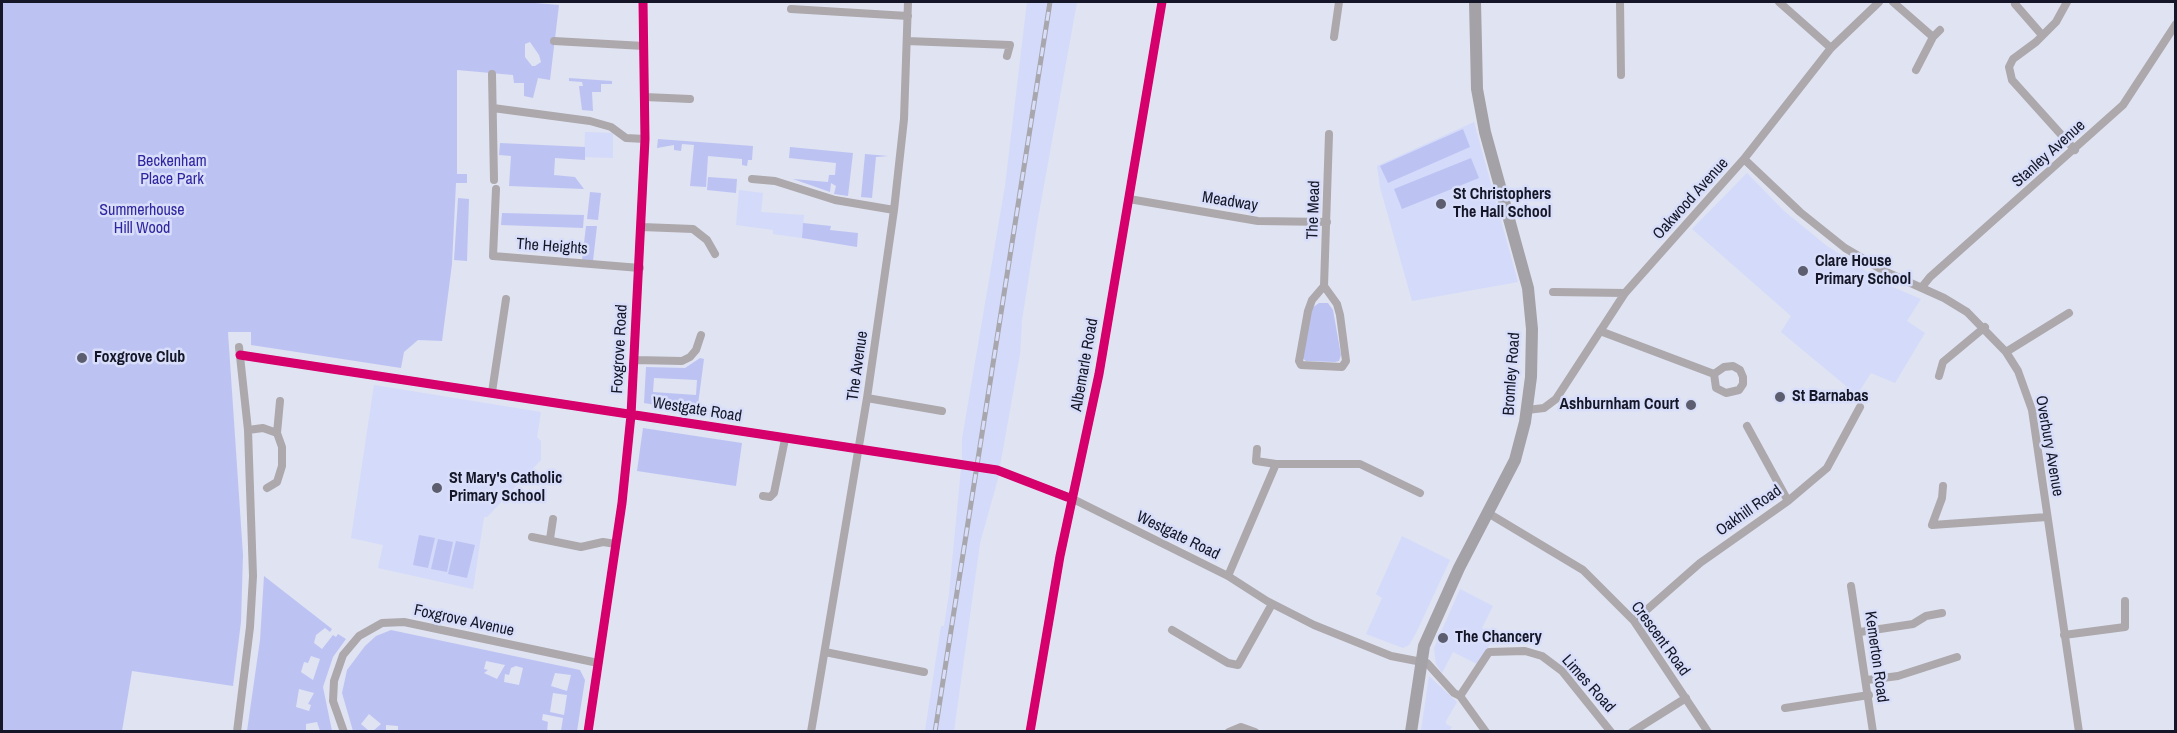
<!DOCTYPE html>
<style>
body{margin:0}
#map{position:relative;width:2177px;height:733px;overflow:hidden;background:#e0e3f2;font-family:"Archivo Narrow",sans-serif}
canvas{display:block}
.frame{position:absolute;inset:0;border:3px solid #151728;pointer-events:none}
</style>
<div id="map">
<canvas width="2177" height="733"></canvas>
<div class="frame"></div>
</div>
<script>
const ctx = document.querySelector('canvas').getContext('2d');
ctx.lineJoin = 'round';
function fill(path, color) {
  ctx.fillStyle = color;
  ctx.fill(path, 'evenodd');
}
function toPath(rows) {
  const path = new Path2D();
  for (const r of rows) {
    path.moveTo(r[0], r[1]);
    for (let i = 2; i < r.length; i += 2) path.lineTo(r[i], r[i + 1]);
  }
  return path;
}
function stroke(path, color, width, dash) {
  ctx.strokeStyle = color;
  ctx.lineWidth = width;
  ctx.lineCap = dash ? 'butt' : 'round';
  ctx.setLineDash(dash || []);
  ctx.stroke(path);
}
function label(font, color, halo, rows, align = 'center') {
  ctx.font = font + ' "Archivo Narrow",sans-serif';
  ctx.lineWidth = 5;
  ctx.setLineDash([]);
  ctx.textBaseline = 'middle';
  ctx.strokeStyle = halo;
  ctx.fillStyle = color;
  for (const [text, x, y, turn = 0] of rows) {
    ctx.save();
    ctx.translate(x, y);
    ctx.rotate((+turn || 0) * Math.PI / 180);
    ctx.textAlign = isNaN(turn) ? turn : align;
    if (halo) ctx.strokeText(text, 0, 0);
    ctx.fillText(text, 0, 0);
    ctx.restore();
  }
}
fill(toPath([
 [1027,2,1077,2,1037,224,1022,320,1020,354,1000,466,962,460,962,439,1005,186],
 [1474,122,1518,282,1412,301,1380,187,1377,166],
 [585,132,613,133,613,158,584,157],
 [1747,173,1784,211,1827,246,1888,285,1921,299,1907,321,1925,333,1895,383,1871,373,1857,395,1781,332,1791,316,1692,229],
 [739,190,763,193,761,212,804,215,802,238,773,234,773,230,736,225],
 [374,385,541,412,537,437,541,441,541,460,487,517,484,517,473,589,378,568,383,545,351,538],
 [961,469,999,475,980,543,954,731,925,731,941,626,944,626,949,594],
 [1402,536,1450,560,1416,633,1409,645,1403,648,1366,634,1382,598,1376,594],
 [1460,589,1493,606,1482,628,1496,636,1477,664,1453,652,1442,673,1436,664,1434,648],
 [1429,676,1457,702,1446,721,1446,724,1452,727,1449,731,1421,731]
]), '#d4daf9');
fill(toPath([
 [2,2,524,2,559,5,550,80,538,78,533,98,524,96,524,83,514,83,513,75,457,70,457,174,467,174,467,183,456,183,452,264,442,341,418,340,404,352,401,368,251,345,251,332,228,332,243,555,241,622,233,686,132,671,122,731,2,731],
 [530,42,539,55,541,62,535,66,532,66,525,57,525,44],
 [569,78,612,81,612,84,601,84,601,92,592,92,593,111,582,110,579,86,583,86,582,82,569,81],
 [1463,129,1470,147,1388,183,1380,166],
 [658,139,753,146,752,160,748,160,747,166,742,165,742,159,708,156,706,187,690,186,694,145,682,144,681,151,674,150,674,145,657,148],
 [500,143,585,147,585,160,555,158,554,175,575,177,584,189,509,186,511,156,499,155],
 [790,147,853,153,848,196,834,194,836,186,831,183,830,192,793,179,828,182,829,175,835,175,836,163,789,158],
 [865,154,888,156,876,157,872,198,861,197],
 [1471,158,1479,178,1402,209,1394,189],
 [708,177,737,179,736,193,707,190],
 [590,192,601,193,598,220,587,219],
 [458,198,469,199,467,261,454,260],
 [502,213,584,215,583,228,501,225],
 [803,223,831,226,830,230,858,233,857,247,802,238],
 [586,226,597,226,593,261,582,260],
 [1319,303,1328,303,1333,310,1341,355,1339,361,1335,362,1306,361,1302,358,1312,308],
 [700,358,704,359,697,412,644,403,646,367,685,368],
 [654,378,697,380,696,395,653,392],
 [643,428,742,443,736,486,637,471],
 [419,535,435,538,428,568,413,565],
 [438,539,453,542,447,572,431,569],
 [456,541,475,545,467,578,448,574],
 [264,576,332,629,330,632,325,628,316,635,314,643,322,649,333,635,336,637,338,634,346,639,333,657,323,687,332,731,320,731,317,722,306,724,306,731,247,731,260,640],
 [311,656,320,659,313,680,301,672,304,662,308,663],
 [299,689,314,693,308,704,311,705,309,711,296,707],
 [391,630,580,670,585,680,577,731,561,731,563,718,543,714,542,720,548,722,547,731,398,732,398,726,386,725,386,731,373,731,381,724,369,714,361,724,369,731,353,731,342,693,347,670,365,646,376,636],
 [486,661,505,665,497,679,484,673,488,670,484,669],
 [516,666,523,668,519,685,504,682,505,674,509,675,511,668],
 [555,673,571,675,567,691,551,686],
 [553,693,567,695,564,715,550,712]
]), '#bcc3f3');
stroke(toPath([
 [1620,2,1621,75],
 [1779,2,1831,48],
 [1893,2,1933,37],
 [2067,2,2056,22,2036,42,2013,59,2009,67,2012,80,2075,150],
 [2015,4,2042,35],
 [791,9,908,16],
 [1334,37,1339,2],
 [554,41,644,46],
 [907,41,1010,45,1007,56],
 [1916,70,1933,37,1940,30],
 [492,74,494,180],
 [645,97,690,99],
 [493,108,590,121,611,127,626,138,645,139],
 [1744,159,1800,212,1845,248,1884,271,1944,298,1967,312,2006,352,2018,371,2032,410,2079,732],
 [752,179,775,181,835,200,894,210],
 [496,189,493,256,640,268],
 [1129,199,1258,221,1327,222],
 [642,227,693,229,707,240,715,254],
 [1324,286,1337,304,1340,315,1346,361,1342,367,1301,365,1299,361,1308,311,1312,300,1324,286],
 [1324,286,1329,134],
 [1922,287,1930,277,2123,105,2176,24],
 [1553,292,1625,293],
 [1600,331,1714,374,1724,367,1733,366,1740,370,1743,377,1743,384,1739,390,1726,393,1716,388,1714,374],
 [2006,352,2069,313],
 [240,355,964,465],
 [635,360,682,361,690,357,696,350,701,335],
 [1939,376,1943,362,1985,327],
 [492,392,506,299],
 [867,398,942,411],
 [1527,410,1544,408,1556,399,1625,293,1744,159,1831,48,1879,2],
 [1747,426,1788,501],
 [248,430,263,428,277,433,280,401],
 [1257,449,1256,461,1276,464],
 [997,470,1073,499,1228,576,1267,601,1314,625,1391,656,1427,663,1454,693,1460,696,1486,732],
 [1943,486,1942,498,1932,525,2047,517],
 [267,488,277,482,282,466,282,447,277,433],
 [763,496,770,497,774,493,785,439],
 [1488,513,1583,570,1634,621,1708,732],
 [532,537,581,547,603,542,616,544],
 [550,539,553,519],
 [1228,576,1276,464,1360,464,1420,493],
 [1851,586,1873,732],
 [1634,621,1700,563,1788,501,1827,468,1860,407],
 [1172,630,1228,663,1238,665,1272,604],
 [1860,632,1913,624,1926,616,1942,613],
 [2064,635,2125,627,2125,601],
 [825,652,924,672],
 [1867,680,1898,676,1957,657],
 [1460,696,1489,652,1525,651,1542,656,1562,671,1611,732],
 [1785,708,1869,695],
 [237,732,250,627,253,576,248,430,239,347],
 [344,732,333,701,334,681,343,655,359,636,382,623,404,622,598,663],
 [588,732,622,503,631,415,645,139,643,2],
 [811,732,867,398,894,210,904,119,908,2],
 [1030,732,1060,556,1099,374,1162,2],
 [1229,732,1241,727,1255,732],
 [1632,732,1686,698]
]), '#aca8ac', 8);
stroke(toPath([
 [1411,732,1424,646,1459,568,1515,460,1525,422,1531,377,1532,329,1528,288,1485,132,1477,89,1475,2]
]), '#a4a2a7', 12);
const rail = toPath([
 [935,732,1050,2]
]);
stroke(rail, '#a8a7ae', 5);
stroke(rail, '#d8defa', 3, [9]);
stroke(toPath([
 [964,465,997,470]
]), '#aca8ac', 8);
stroke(toPath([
 [240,355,997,470,1067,497],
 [588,732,622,503,631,415,645,139,643,2],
 [1030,732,1060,556,1099,374,1162,2]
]), '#d6006c', 9);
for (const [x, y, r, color] of [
 [1441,204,6,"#5c5e6f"],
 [1803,271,6,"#5c5e6f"],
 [82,358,6,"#5c5e6f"],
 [1780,397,6,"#5c5e6f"],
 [1691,405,6,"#5c5e6f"],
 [437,488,6,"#5c5e6f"],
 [1443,638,6,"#5c5e6f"]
]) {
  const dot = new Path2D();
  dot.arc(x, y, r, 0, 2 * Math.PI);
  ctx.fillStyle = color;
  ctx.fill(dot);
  stroke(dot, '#d8defa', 2);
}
label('16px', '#151728', '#d8defa', [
 ["Stanley Avenue",2049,154,-42],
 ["Oakwood Avenue",1691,199,-48],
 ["Meadway",1230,202,9],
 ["The Mead",1314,210,-88],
 ["The Heights",552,247,4],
 ["Foxgrove Road",620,349,-87],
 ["Albemarle Road",1085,365,-80],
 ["The Avenue",858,366,-82],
 ["Bromley Road",1512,374,-86],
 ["Westgate Road",697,410,9],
 ["Overbury Avenue",2049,446,80],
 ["Oakhill Road",1749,511,-35],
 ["Westgate Road",1178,536,26],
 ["Foxgrove Avenue",464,621,12],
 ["Crescent Road",1660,639,54],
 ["Kemerton Road",1876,657,82],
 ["Limes Road",1588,684,48]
]);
label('16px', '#31259f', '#d8defa', [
 ["Beckenham",172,162],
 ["Place Park",172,180],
 ["Summerhouse",142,211],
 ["Hill Wood",142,229]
]);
label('bold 16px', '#151728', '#d8defa', [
 ["St Christophers",1453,195],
 ["The Hall School",1453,213],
 ["Clare House",1815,262],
 ["Primary School",1815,280],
 ["Foxgrove Club",94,358],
 ["St Barnabas",1792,397],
 ["Ashburnham Court",1679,405,"right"],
 ["St Mary's Catholic",449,479],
 ["Primary School",449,497],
 ["The Chancery",1455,638]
], 'left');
</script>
